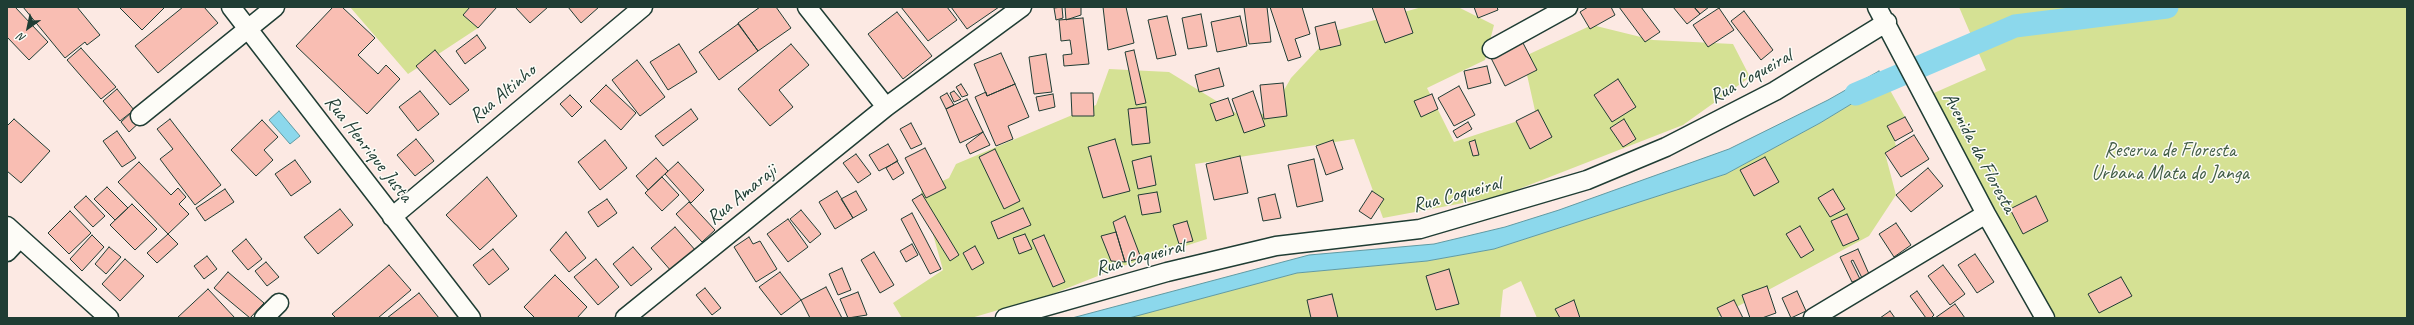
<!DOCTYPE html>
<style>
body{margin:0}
#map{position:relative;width:2414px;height:325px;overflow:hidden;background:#fce9e3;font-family:Caveat,sans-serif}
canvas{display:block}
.frame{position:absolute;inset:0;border:8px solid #1f3d34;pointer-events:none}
.north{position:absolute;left:8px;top:8px;width:40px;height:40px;-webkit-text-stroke:3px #fdfcf7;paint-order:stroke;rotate:213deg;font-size:11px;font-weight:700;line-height:16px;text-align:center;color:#1f3d34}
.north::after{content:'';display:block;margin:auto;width:14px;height:18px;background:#1f3d34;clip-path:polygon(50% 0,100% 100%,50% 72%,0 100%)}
</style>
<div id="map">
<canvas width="2414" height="325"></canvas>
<div class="frame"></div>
<div class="north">N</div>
</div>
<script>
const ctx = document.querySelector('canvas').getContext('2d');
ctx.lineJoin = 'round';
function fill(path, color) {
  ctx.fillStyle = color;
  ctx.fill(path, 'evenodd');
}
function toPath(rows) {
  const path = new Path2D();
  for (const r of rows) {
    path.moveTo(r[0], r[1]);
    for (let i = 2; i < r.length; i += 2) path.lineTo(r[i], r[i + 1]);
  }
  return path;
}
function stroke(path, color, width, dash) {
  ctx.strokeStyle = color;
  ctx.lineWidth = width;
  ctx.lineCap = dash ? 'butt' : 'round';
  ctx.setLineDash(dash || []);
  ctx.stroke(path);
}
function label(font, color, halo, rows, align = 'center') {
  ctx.font = font + ' Caveat,sans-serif';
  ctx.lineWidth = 3;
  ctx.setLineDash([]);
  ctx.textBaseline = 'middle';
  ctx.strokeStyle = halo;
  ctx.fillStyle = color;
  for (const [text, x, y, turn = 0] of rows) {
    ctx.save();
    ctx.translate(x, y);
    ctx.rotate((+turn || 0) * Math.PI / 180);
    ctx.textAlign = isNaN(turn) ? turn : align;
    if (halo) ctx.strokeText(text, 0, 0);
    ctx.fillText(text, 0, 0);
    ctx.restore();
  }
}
fill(toPath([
 [350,7,470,7,463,15,478,28,408,74],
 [1422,7,1458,7,1494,25,1485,60,1427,88,1454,142,1536,115,1523,57,1592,25,1653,40,1733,44,1750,77,1683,125,1501,196,1383,218,1354,139,1195,164,1207,239,1123,266,1050,295,971,318,902,318,893,303,943,270,921,191,949,178,956,164,1096,105,1109,69,1169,72,1236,113,1270,114,1291,78,1335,31],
 [1959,7,2407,7,2407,318,2054,318,1983,190,1934,93,1986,70],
 [1886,83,1905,117,1890,125,1896,146,1885,153,1896,195,1869,236,1716,318,1537,318,1521,281,1503,290,1500,318,1128,318,1297,273,1427,261,1494,249,1726,174,1820,123]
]), '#d5e194');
const water = toPath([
 [1879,71,1886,83,1820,123,1726,174,1494,249,1427,261,1297,273,1129,318,1072,318,1309,255,1434,244,1505,227,1559,210,1729,149,1828,100,1879,71],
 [279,111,300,136,290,144,269,120,279,111]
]);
fill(water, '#8cd8ec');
stroke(water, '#609aa2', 1);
stroke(toPath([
 [1856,94,2015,26,2167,7]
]), '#8cd8ec', 23);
const building = toPath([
 [7,7,15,7,48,42,29,60,7,37,7,7],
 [23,7,77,7,100,35,87,45,85,42,65,58,23,7],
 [119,7,165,7,142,30,119,7],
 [183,7,204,7,218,23,158,73,135,46,183,7],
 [333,7,342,7,375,38,358,55,378,74,386,65,400,79,367,114,296,46,333,7],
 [470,7,497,7,478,28,463,15,470,7],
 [515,7,548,7,530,23,515,7],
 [568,7,599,7,581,23,568,7],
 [760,7,776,7,791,28,758,51,738,23,760,7],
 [901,7,947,7,957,20,928,41,901,7],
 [951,7,999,7,967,29,951,7],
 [1062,7,1063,18,1056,20,1054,8,1062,7],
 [1065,7,1081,7,1081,15,1066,20,1065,7],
 [1103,7,1126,7,1134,43,1108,50,1103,7],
 [1244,7,1267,7,1271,42,1249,44,1244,7],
 [1270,7,1302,7,1310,34,1295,39,1301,57,1288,61,1270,7],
 [1372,7,1404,7,1413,33,1385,43,1372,7],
 [1474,7,1497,7,1498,10,1478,18,1474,7],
 [1588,7,1611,7,1615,15,1590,29,1580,12,1588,7],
 [1619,7,1641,7,1660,32,1645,42,1619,7],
 [1673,7,1694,7,1700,14,1687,24,1673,7],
 [1694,7,1709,7,1700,14,1694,7],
 [1719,8,1734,30,1708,47,1693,25,1719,8],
 [1744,11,1773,50,1761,60,1731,21,1744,11],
 [897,12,932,56,903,79,868,34,897,12],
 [1201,14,1207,46,1188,49,1182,18,1201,14],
 [1167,16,1176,55,1157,59,1148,20,1167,16],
 [1240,16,1247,46,1217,52,1211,22,1240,16],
 [1083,18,1089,64,1064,66,1063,55,1072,54,1070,40,1061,41,1059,20,1083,18],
 [1335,22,1341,45,1320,50,1315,27,1335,22],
 [738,24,758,51,719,80,699,52,738,24],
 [477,35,486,48,465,64,456,51,477,35],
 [1523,43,1537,70,1505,86,1491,58,1523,43],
 [679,44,697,72,668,90,650,62,679,44],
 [791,44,809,65,779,90,793,107,770,126,738,89,791,44],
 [81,48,116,87,101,99,67,60,81,48],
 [435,50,469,90,450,105,416,66,435,50],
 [1134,50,1146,103,1136,105,1125,52,1134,50],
 [1001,53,1015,84,987,96,974,64,1001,53],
 [1046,54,1052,92,1034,94,1029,57,1046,54],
 [637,60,665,97,640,116,612,80,637,60],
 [1487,66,1491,83,1468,89,1464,71,1487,66],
 [1219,68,1224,86,1199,92,1195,75,1219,68],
 [1618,79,1636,107,1612,122,1594,95,1618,79],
 [1283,83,1287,116,1264,119,1260,85,1283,83],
 [961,84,968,95,962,97,956,87,961,84],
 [1015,84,1029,117,1008,126,1013,139,996,146,975,97,986,92,987,96,1015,84],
 [606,85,636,113,621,130,590,101,606,85],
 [1459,86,1475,115,1454,126,1438,98,1459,86],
 [117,89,134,110,120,121,103,101,117,89],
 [420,91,439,114,418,131,399,107,420,91],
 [954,91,961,99,954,102,950,93,954,91],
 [1253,91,1265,126,1244,133,1232,99,1253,91],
 [947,93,954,105,946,109,940,97,947,93],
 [1071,93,1093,93,1094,116,1072,116,1071,93],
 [1053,94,1055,107,1039,111,1036,97,1053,94],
 [1432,94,1438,109,1421,117,1414,101,1432,94],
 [570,95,582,107,572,117,560,104,570,95],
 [1228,98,1234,115,1216,121,1210,104,1228,98],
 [967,99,983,132,960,143,946,109,967,99],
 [1146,107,1150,143,1132,145,1128,109,1146,107],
 [691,109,698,119,663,146,655,136,691,109],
 [1538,110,1552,137,1530,149,1516,121,1538,110],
 [133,111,141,121,129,132,121,122,133,111],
 [1905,117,1913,131,1895,141,1887,126,1905,117],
 [14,119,50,151,21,183,7,171,7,126,14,119],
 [170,119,221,185,195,205,160,159,173,149,157,129,170,119],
 [1624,119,1636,139,1623,147,1610,128,1624,119],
 [262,120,278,137,264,150,273,160,256,176,231,150,262,120],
 [1468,122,1472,129,1457,138,1453,131,1468,122],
 [911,123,922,144,911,149,900,129,911,123],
 [117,131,136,158,122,167,103,141,117,131],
 [983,132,990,145,970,154,966,145,983,132],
 [1914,135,1929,159,1901,177,1885,153,1914,135],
 [416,139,434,161,415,176,397,155,416,139],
 [1115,139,1130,191,1103,198,1088,147,1115,139],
 [605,140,627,168,600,190,578,162,605,140],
 [1333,140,1343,169,1326,175,1316,146,1333,140],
 [1475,140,1479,155,1473,156,1469,142,1475,140],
 [888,144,898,161,879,171,869,155,888,144],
 [925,148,946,188,926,198,905,158,925,148],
 [995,149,1020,201,1004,209,979,157,995,149],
 [856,154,871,174,858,183,843,163,856,154],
 [1151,156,1156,185,1138,189,1132,161,1151,156],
 [1240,156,1248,193,1214,200,1206,164,1240,156],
 [1765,157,1779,182,1754,196,1740,170,1765,157],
 [656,158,668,171,648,190,636,176,656,158],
 [1314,159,1323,201,1297,207,1288,165,1314,159],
 [295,160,311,182,291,196,275,174,295,160],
 [897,161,904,173,893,180,886,168,897,161],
 [139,162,171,195,178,188,186,197,179,204,189,214,168,234,118,182,139,162],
 [678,162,704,190,691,203,665,174,678,162],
 [1928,168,1943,186,1911,212,1896,195,1928,168],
 [487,177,517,216,480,250,446,215,487,177],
 [662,177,679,195,662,211,645,193,662,177],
 [107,187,128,208,115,220,94,199,107,187],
 [225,189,234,202,205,221,196,208,225,189],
 [1833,189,1845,209,1830,217,1818,198,1833,189],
 [837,191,853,218,835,229,819,202,837,191],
 [856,191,867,210,853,218,841,199,856,191],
 [1372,191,1384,199,1371,219,1359,211,1372,191],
 [1157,192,1161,212,1142,215,1138,195,1157,192],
 [922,194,959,255,950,261,912,200,922,194],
 [1275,194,1281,218,1263,221,1258,198,1275,194],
 [86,196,105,216,93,227,74,207,86,196],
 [2036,196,2048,221,2023,234,2010,209,2036,196],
 [607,199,617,213,598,227,588,212,607,199],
 [689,202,715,230,702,242,676,214,689,202],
 [132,204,157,229,135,250,110,225,132,204],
 [1023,208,1031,225,998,239,991,222,1023,208],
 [340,209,353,225,318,254,304,237,340,209],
 [801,210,821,234,810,243,790,219,801,210],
 [70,211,91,233,69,254,48,233,70,211],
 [912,213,941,269,930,274,901,219,912,213],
 [1847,214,1859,239,1843,246,1831,221,1847,214],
 [1125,216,1141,258,1125,262,1113,222,1125,216],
 [788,219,808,247,788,262,767,234,788,219],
 [1187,221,1193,241,1179,244,1173,225,1187,221],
 [1896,223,1911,245,1894,257,1879,234,1896,223],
 [1800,226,1814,250,1801,258,1786,234,1800,226],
 [675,227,696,251,672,272,651,248,675,227],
 [566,232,586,258,569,272,550,250,566,232],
 [1116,232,1125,262,1111,261,1101,236,1116,232],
 [168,234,178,244,157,263,147,253,168,234],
 [1025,234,1032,249,1019,254,1013,238,1025,234],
 [92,235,104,247,82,271,70,259,92,235],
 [1044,235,1065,282,1053,287,1032,240,1044,235],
 [749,237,753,244,760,241,777,269,756,282,734,247,749,237],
 [246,239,262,259,248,270,232,251,246,239],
 [912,244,918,255,906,262,900,251,912,244],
 [975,246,984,263,972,270,963,253,975,246],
 [109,247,121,257,106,274,95,264,109,247],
 [633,247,652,269,631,286,613,264,633,247],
 [493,249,509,269,489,285,473,265,493,249],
 [1858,249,1869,274,1862,278,1853,260,1851,261,1860,279,1852,282,1840,257,1858,249],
 [874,252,894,285,880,293,861,260,874,252],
 [1975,254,1994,282,1977,293,1958,265,1975,254],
 [207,256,217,269,204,279,194,266,207,256],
 [125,259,144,276,120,301,102,284,125,259],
 [596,259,619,287,598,305,574,277,596,259],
 [266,262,279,277,267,286,255,271,266,262],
 [389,265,411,290,378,318,336,318,332,314,389,265],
 [1943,265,1965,294,1950,305,1928,276,1943,265],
 [842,268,851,290,838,295,829,274,842,268],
 [1449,269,1459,304,1436,310,1426,276,1449,269],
 [228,272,264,303,250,318,214,288,228,272],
 [780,272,801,300,781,315,759,287,780,272],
 [555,275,587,307,577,318,535,318,524,307,555,275],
 [2121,277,2132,296,2099,313,2088,294,2121,277],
 [1767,286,1776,313,1762,318,1750,318,1742,295,1767,286],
 [826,287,842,318,810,318,801,300,826,287],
 [705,288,721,308,712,315,696,295,705,288],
 [208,289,235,318,177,318,208,289],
 [1797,291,1806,311,1791,318,1782,298,1797,291],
 [1917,291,1934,315,1931,318,1926,318,1910,296,1917,291],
 [858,292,867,315,848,318,840,299,858,292],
 [419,293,439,318,387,318,419,293],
 [1332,294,1338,318,1311,318,1307,300,1332,294],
 [1574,300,1580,318,1560,318,1555,309,1574,300],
 [1734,300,1743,318,1722,318,1717,308,1734,300],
 [1955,304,1965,318,1935,318,1955,304],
 [1890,311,1895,318,1880,318,1890,311]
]);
fill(building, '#f9beb3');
stroke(building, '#1f3d34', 1);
const minor = toPath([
 [231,7,471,318],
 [807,7,886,107],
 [1877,7,1986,214,2045,318],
 [1492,49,1568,7],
 [140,116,275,7],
 [392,217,643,7],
 [7,226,109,318],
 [7,252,20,238],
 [264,318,279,303],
 [625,318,886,107,1022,7],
 [1005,318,1167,272,1276,246,1420,229,1587,180,1666,147,1775,91,1887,22],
 [1813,318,1986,214]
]);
stroke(minor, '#1f3d34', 21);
stroke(minor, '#fdfcf7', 18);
label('20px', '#1f3d34', '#fdfcf7', [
 ["Rua Coqueiral",1751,77,-29],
 ["Rua Altinho",503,94,-40],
 ["Rua Henrique Justa",368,149,52],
 ["Avenida da Floresta",1979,153,62],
 ["Rua Amaraji",742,195,-39],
 ["Rua Coqueiral",1457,195,-15],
 ["Rua Coqueiral",1140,258,-15]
]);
label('20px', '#435e47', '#fdfcf7', [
 ["Reserva de Floresta",2170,151],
 ["Urbana Mata do Janga",2170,174]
]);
</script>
